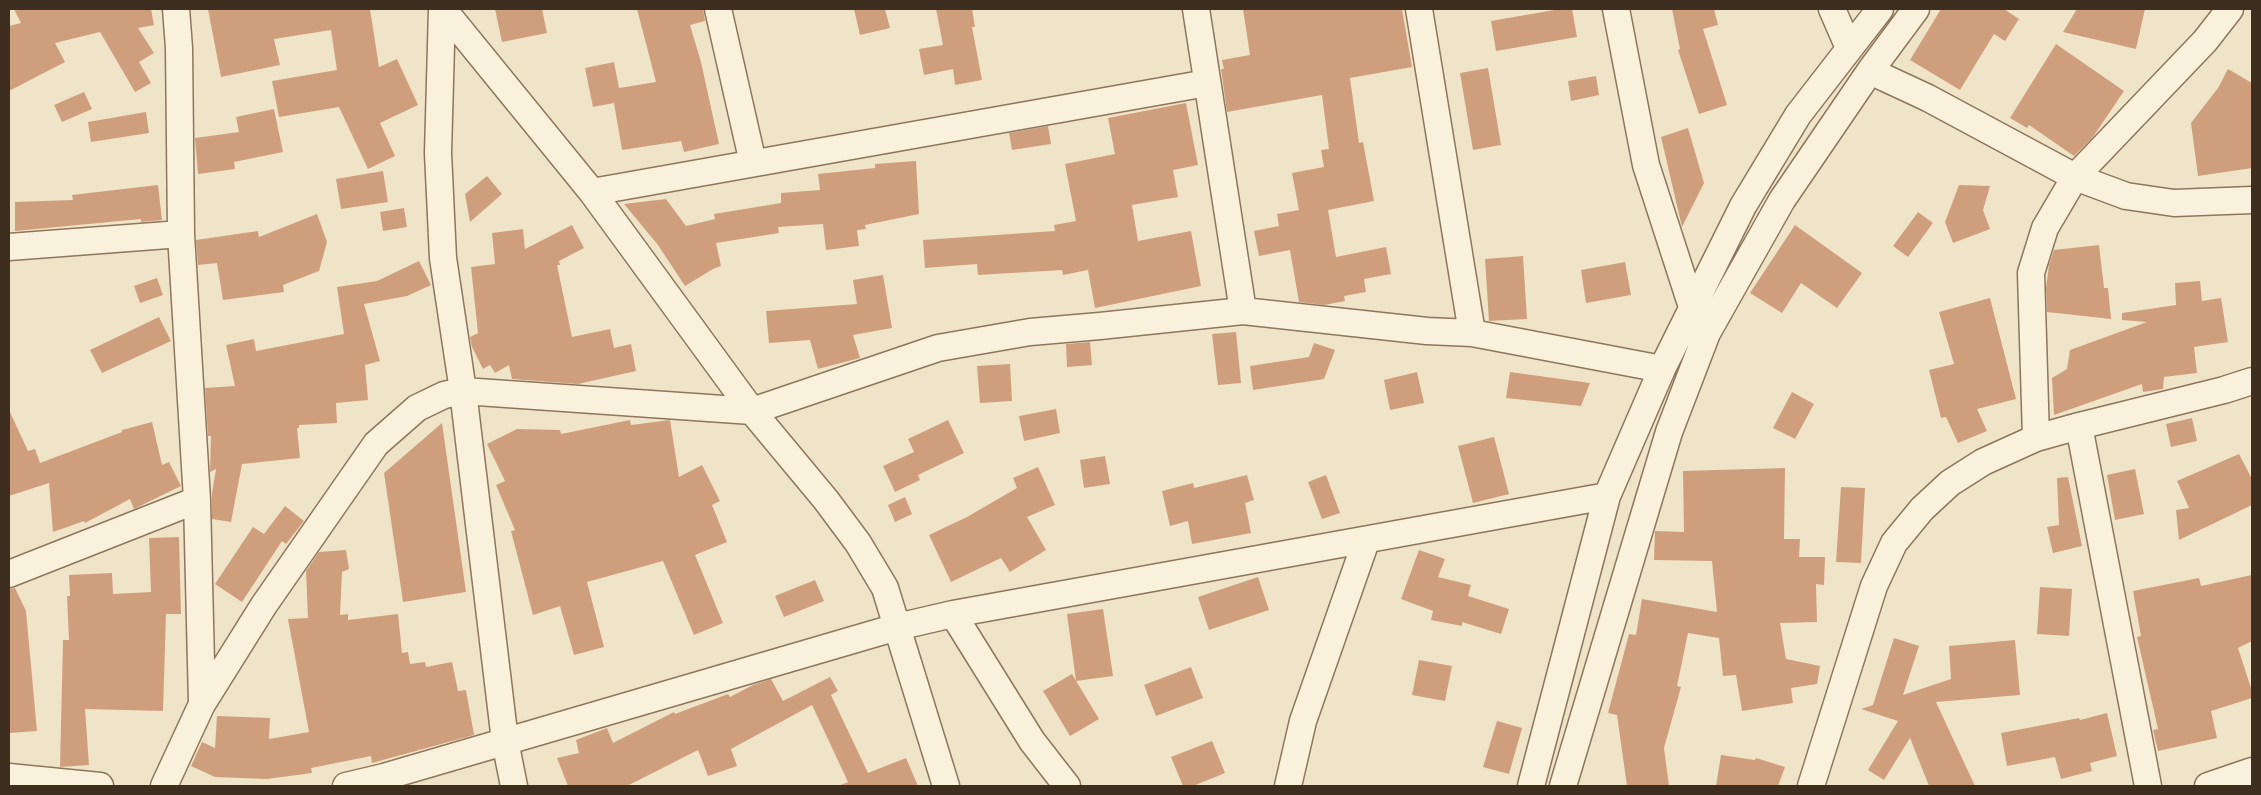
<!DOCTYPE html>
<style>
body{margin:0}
#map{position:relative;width:2261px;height:795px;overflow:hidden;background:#f0e4c8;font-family:"Crimson Pro",serif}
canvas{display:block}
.frame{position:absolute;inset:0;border:10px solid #3d2e20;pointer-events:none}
</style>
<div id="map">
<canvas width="2261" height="795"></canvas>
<div class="frame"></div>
</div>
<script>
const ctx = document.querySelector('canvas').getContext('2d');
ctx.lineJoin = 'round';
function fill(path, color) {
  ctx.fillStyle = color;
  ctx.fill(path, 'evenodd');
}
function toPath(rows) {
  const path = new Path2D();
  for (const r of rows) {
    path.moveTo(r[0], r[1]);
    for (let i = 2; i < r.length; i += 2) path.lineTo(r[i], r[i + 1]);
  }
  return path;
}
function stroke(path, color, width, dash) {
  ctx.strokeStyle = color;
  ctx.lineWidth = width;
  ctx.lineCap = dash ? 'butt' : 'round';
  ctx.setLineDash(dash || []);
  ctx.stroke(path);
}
fill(toPath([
 [14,9,151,9,154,25,138,28,154,53,139,62,151,83,135,92,100,32,55,43,65,62,9,91,9,26,21,23],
 [208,9,370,9,379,67,397,59,418,105,380,123,395,156,368,169,339,107,279,117,272,81,337,70,331,30,274,39,280,65,221,77],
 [495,9,542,9,547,33,502,42],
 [637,9,703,9,705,21,690,25,701,62,719,144,684,152,681,141,622,150,614,103,593,107,585,68,614,62,619,88,656,82],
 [854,9,885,9,890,28,860,35],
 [936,9,972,9,975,27,972,27,982,80,955,85,953,69,924,75,919,49,943,45],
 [1243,9,1402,9,1412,67,1350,78,1359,143,1363,142,1374,201,1328,210,1336,257,1386,247,1391,274,1364,279,1366,292,1344,296,1345,301,1324,305,1299,302,1290,250,1259,256,1254,231,1279,226,1277,214,1299,210,1292,173,1324,167,1321,150,1329,149,1322,95,1227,112,1221,69,1224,69,1222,60,1250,55],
 [1560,9,1572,9,1577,37,1496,51,1491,21],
 [1672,9,1714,9,1718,25,1703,29,1727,105,1699,114,1678,50,1680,49],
 [1941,9,2004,9,2019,19,2005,41,1994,34,1960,90,1910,60],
 [2077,9,2145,9,2136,49,2063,32],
 [2056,44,2124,91,2093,137,2074,156,2029,125,2027,128,2010,118],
 [1488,68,1501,145,1473,150,1460,73],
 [2228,69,2252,83,2252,168,2198,176,2191,123,2218,88],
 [1596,76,1599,95,1571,101,1568,81],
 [84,92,92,109,62,122,54,105],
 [1186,103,1198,165,1173,170,1178,197,1132,205,1138,241,1191,231,1201,286,1095,308,1088,270,1063,275,1062,270,978,275,977,264,925,268,923,240,1055,231,1054,225,1076,221,1065,164,1115,154,1108,118],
 [274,109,283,152,234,162,235,169,198,174,195,138,239,132,236,117],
 [146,112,149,133,91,142,88,122],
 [1048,126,1051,144,1012,150,1009,133],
 [1688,128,1704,183,1682,227,1661,137],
 [916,161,919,214,865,225,866,229,857,230,859,246,826,250,823,224,778,227,779,233,716,243,721,266,713,269,685,286,658,245,624,204,666,199,686,226,715,219,714,214,781,203,781,193,820,190,818,174,875,168,875,164],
 [383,171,388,202,341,209,336,179],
 [487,176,502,194,470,222,465,194],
 [158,185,162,220,141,222,141,219,15,231,15,202,73,200,72,195],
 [1959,185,1990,186,1983,210,1990,229,1953,243,1945,222],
 [404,208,407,227,383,231,380,212],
 [1918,212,1933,223,1908,257,1893,246],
 [317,214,327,242,319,271,283,285,284,292,223,300,217,263,198,265,196,240,258,231,259,237],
 [572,225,584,248,559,261,560,265,557,265,572,337,610,329,614,348,631,344,636,371,578,384,512,379,509,365,495,373,490,365,483,369,472,347,470,337,478,333,471,267,495,264,492,233,523,229,525,249],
 [1795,225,1862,273,1837,308,1801,283,1782,313,1750,293],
 [2099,245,2104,288,2108,288,2111,319,2047,312,2046,288,2049,265,2054,250],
 [1523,256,1527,319,1489,321,1485,259],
 [419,261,431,285,407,296,364,304,380,361,365,365,368,400,336,403,337,423,299,425,299,428,297,428,300,458,242,464,231,522,212,519,212,493,216,469,210,472,211,436,208,436,205,388,235,386,226,345,254,339,256,351,344,334,337,287,377,281],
 [1625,262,1631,295,1586,303,1581,270],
 [883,275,892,328,853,335,860,358,818,369,810,340,769,343,766,311,857,304,853,280],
 [157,278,163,295,140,303,134,286],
 [2200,281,2202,301,2221,298,2228,342,2194,347,2197,373,2164,377,2163,389,2143,392,2142,384,2054,415,2052,378,2067,369,2070,350,2147,322,2122,320,2122,313,2176,305,2175,283],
 [1990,298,2016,399,1977,409,1987,431,1958,443,1946,417,1941,418,1929,370,1954,364,1939,312],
 [159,317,171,341,102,373,90,350],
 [1236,332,1241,383,1218,385,1212,334],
 [1090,342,1092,365,1067,367,1066,344],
 [1314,343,1335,350,1324,379,1253,390,1250,366,1309,357],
 [1010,364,1012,401,980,403,977,366],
 [1417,372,1424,403,1390,410,1384,380],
 [1510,372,1590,383,1581,406,1506,398],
 [1792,392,1814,404,1795,439,1773,428],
 [1056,409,1060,433,1024,441,1019,416],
 [9,410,28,451,35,449,40,463,122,432,122,430,152,422,162,465,169,462,181,486,134,509,130,499,85,523,84,521,53,532,49,483,9,496],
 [2192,418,2197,441,2171,447,2166,424],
 [630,420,631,425,670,420,679,477,702,465,720,501,712,505,727,542,695,555,723,623,694,635,663,561,587,582,604,647,574,655,560,606,533,615,511,531,515,530,496,485,505,481,487,444,517,429,560,430,561,434],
 [948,420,964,453,918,475,920,480,895,492,883,466,914,452,908,439],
 [442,423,466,592,403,602,384,473],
 [1494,437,1509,494,1473,503,1458,446],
 [2239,454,2252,479,2252,505,2179,540,2176,510,2189,508,2177,481],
 [1105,456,1110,484,1084,488,1080,460],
 [1038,467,1055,505,1027,517,1046,550,1010,572,1001,558,951,582,929,535,967,517,1017,488,1013,478],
 [1785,468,1784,539,1800,539,1799,557,1825,557,1824,585,1816,584,1817,622,1780,623,1786,659,1820,666,1817,684,1791,688,1793,703,1742,711,1736,675,1723,676,1719,638,1688,633,1677,686,1681,687,1664,748,1669,786,1627,786,1617,715,1608,713,1629,634,1636,635,1642,599,1717,612,1712,561,1654,560,1655,531,1684,532,1683,471],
 [2135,469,2144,514,2115,520,2107,475],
 [1247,475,1254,500,1245,503,1251,533,1192,544,1188,521,1170,526,1162,491,1193,483,1194,488],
 [1326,475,1340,513,1322,519,1308,482],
 [2068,477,2082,546,2053,553,2047,527,2059,525,2057,478],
 [1841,487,1865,488,1861,563,1836,562],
 [905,497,912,514,895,522,888,505],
 [285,506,304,521,286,544,282,541,242,602,215,584,253,527,264,534],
 [179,537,181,614,166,614,163,711,85,709,89,765,60,767,63,640,69,640,67,596,70,596,69,575,112,573,113,594,151,592,149,538],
 [346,550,349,569,342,572,340,615,348,614,348,620,398,614,402,653,408,652,410,664,425,662,426,667,452,662,458,691,466,690,474,735,372,763,371,756,311,768,312,773,267,779,215,777,191,766,202,742,215,748,217,716,270,718,269,739,309,732,288,619,308,618,306,571,319,552],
 [1419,550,1445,559,1438,577,1471,585,1468,596,1509,609,1501,634,1462,622,1462,626,1431,620,1433,611,1401,599],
 [2252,575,2252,641,2238,648,2252,691,2252,698,2211,711,2217,738,2158,751,2153,730,2158,729,2137,637,2141,636,2133,591,2199,578,2201,586],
 [1258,577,1269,610,1209,630,1198,597],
 [815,580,824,601,784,617,775,596],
 [2040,587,2072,589,2069,636,2037,634],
 [15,588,26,611,37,731,9,733,9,589],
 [1103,609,1113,676,1076,681,1067,614],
 [1894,638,1919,646,1903,695,1951,679,1949,646,2015,640,2020,695,1936,702,1975,786,1929,786,1910,738,1884,780,1868,770,1898,721,1861,709,1873,705],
 [1419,660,1452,666,1445,701,1412,695],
 [1191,667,1203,698,1156,716,1144,685],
 [1072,674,1099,719,1070,736,1043,691],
 [830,677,838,691,831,695,868,773,906,758,918,786,838,786,848,782,812,705,731,749,737,766,708,776,698,750,627,786,568,786,557,758,579,753,576,740,607,728,613,743,674,712,675,714,728,694,730,697,753,685,771,679,783,701],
 [2107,713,2117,756,2090,763,2092,771,2061,779,2055,757,2007,766,2001,733,2079,718,2080,720],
 [1497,721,1522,728,1509,774,1483,767],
 [1212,741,1225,773,1193,786,1183,786,1171,757],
 [1721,755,1755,760,1756,758,1785,767,1778,786,1716,786]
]), '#cf9f7d');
const minor = toPath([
 [176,9,179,48,181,234,197,500,202,704],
 [442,9,438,153,443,258,463,391,505,741,514,786],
 [443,9,592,192,752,411,826,500,858,543,885,588,946,786],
 [718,9,753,163],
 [1196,9,1243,311],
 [1419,9,1472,333],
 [1616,9,1646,165,1692,307],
 [1832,9,1849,48],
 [1870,71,1928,98,2075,177,2126,196,2174,203,2252,200],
 [592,192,1207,83],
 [9,247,181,234],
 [2079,426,2148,786],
 [2036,438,2031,273,2045,228,2075,177,2205,41,2230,9],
 [9,574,197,500],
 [953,614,1032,741,1067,786],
 [9,777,100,786],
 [164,786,202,704,264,605,376,444,417,408,444,395,463,391,752,411,938,348,1030,332,1100,326,1243,311,1427,331,1472,333,1662,369],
 [346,786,384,777,897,627,953,614,1607,496],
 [1288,786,1303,721,1366,541],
 [1531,786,1607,496,1662,369,1743,206,1798,115,1880,9],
 [1563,786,1669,432,1707,333,1782,200,1870,71,1916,9],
 [1811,786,1874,586,1894,543,1922,509,1950,483,1983,462,2036,438,2079,426,2224,390,2252,381],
 [2208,786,2252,771]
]);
stroke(minor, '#8d765c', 29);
stroke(minor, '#faf1dc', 26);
</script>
